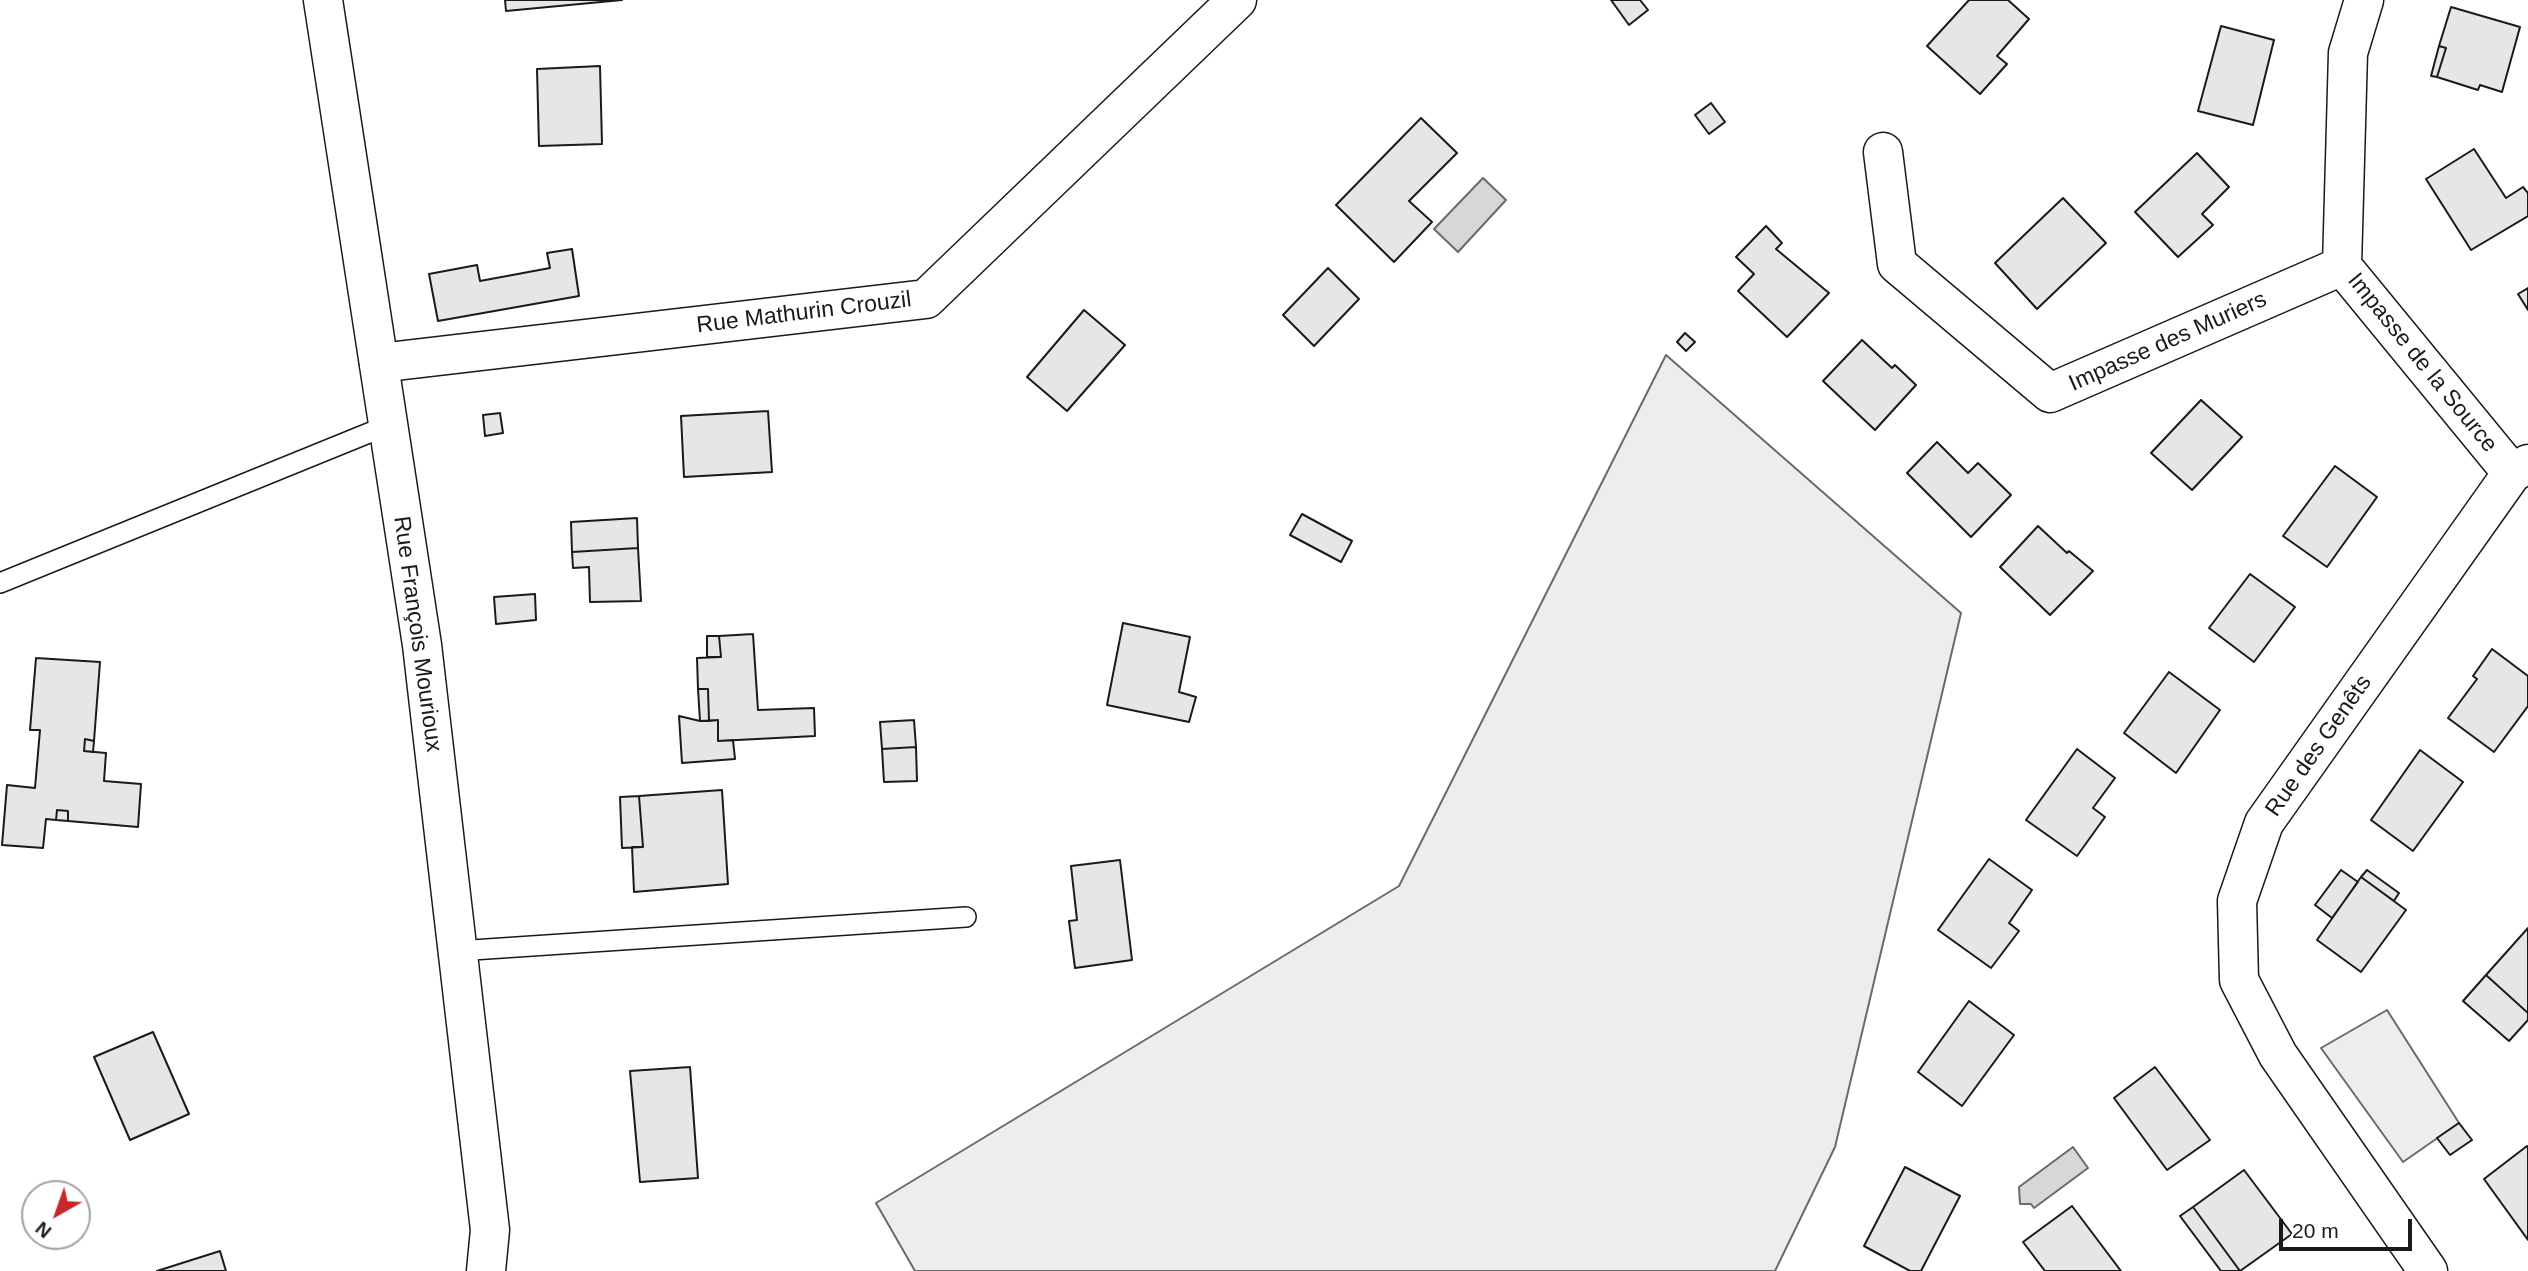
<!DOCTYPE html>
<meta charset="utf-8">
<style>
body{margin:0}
#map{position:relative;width:2528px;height:1271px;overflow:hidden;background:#fff;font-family:Helvetica,sans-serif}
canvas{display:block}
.north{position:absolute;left:21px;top:1180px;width:70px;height:70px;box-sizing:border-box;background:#fff;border:2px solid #a3a3a3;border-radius:50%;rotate:220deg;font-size:19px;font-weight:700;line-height:28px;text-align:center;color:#1a1a1a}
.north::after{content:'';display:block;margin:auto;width:24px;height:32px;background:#c62828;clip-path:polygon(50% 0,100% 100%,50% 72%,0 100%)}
.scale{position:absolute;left:2279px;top:1219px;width:133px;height:32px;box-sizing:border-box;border:4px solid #1a1a1a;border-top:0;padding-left:9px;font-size:21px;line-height:24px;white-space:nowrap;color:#1a1a1a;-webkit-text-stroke:5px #fff;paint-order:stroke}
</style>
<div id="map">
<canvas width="2528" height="1271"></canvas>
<div class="north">N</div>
<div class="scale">20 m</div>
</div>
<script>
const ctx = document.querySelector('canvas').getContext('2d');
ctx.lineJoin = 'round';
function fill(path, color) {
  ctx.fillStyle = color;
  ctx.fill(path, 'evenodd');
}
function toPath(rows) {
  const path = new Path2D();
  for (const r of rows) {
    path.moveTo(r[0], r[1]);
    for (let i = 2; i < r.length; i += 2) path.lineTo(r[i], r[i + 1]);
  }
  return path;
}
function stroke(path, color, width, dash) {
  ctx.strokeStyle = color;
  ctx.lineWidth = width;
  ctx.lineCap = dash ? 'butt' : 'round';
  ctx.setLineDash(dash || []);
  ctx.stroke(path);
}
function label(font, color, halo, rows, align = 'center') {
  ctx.font = font + ' Helvetica,sans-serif';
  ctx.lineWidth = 5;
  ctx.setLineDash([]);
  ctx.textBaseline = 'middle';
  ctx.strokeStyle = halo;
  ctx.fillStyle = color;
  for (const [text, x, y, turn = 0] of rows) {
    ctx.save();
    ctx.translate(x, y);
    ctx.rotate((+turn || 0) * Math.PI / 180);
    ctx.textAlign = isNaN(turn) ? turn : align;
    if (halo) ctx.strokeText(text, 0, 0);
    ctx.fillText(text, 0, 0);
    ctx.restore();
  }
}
const built = toPath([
 [1666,355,1961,613,1835,1147,1775,1271,915,1271,876,1203,1399,886,1666,355],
 [2387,1010,2459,1123,2403,1162,2321,1048,2387,1010]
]);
fill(built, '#ededed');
stroke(built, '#6a6a6a', 2);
const water = toPath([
 [1483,178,1506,200,1458,252,1434,229,1483,178],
 [2073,1147,2088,1168,2034,1208,2031,1204,2020,1204,2019,1187,2073,1147]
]);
fill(water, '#d7d7d7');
stroke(water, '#6a6a6a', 2);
const building = toPath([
 [505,0,622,0,506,11,505,0],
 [1611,0,1640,0,1648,10,1629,25,1611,0],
 [1969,0,2008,0,2029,19,1997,56,2007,64,1980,94,1927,46,1969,0],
 [2451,7,2520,27,2502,92,2480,85,2478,90,2437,77,2446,48,2439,46,2451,7],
 [2221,26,2274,40,2253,125,2198,111,2221,26],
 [2439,46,2446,48,2437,77,2431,76,2439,46],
 [600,66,602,144,539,146,537,69,600,66],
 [1711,103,1725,122,1709,134,1695,115,1711,103],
 [1421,118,1457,153,1409,201,1432,222,1394,262,1336,205,1421,118],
 [2474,149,2506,198,2523,187,2528,193,2528,216,2471,250,2426,179,2474,149],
 [2197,153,2229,187,2202,214,2213,225,2178,257,2135,212,2197,153],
 [2063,198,2106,243,2037,309,1995,263,2063,198],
 [1766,226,1782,243,1776,249,1829,293,1787,337,1738,291,1754,274,1736,257,1766,226],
 [572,249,579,296,438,321,429,274,477,265,480,281,550,268,547,253,572,249],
 [1328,268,1359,299,1314,346,1283,315,1328,268],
 [2528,288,2528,310,2518,294,2528,288],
 [1084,310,1125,345,1067,411,1027,377,1084,310],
 [1685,333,1695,342,1686,351,1677,342,1685,333],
 [1862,340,1892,368,1895,365,1916,385,1875,430,1823,381,1862,340],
 [2201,400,2242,437,2192,490,2151,453,2201,400],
 [768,411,772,472,684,477,681,416,768,411],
 [500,413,503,433,485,436,483,415,500,413],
 [1937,442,1968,473,1978,463,2011,495,1971,537,1907,473,1937,442],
 [2335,466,2377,497,2327,567,2283,536,2335,466],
 [1302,514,1352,541,1341,562,1290,535,1302,514],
 [637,518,638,548,572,552,571,522,637,518],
 [2038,526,2067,553,2069,551,2093,571,2050,615,2000,567,2038,526],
 [638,548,641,601,590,602,589,567,573,568,572,552,638,548],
 [2250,574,2295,607,2254,662,2209,628,2250,574],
 [535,594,536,620,496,624,494,597,535,594],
 [1123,623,1190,637,1179,692,1196,697,1189,722,1107,705,1123,623],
 [753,634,758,710,814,708,815,736,718,741,718,720,709,721,708,689,698,689,697,658,721,657,719,636,753,634],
 [707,636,719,636,721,657,707,657,707,636],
 [2492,649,2528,676,2528,706,2494,752,2448,718,2477,679,2473,676,2492,649],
 [36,658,100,662,94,741,85,739,84,751,106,753,104,781,141,784,138,827,68,821,68,811,57,810,56,820,46,819,43,848,2,845,7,785,35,788,40,730,30,730,36,658],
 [2169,672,2220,710,2176,773,2124,733,2169,672],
 [698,689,708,689,709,721,700,721,698,689],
 [679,716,700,721,718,720,718,741,733,740,735,759,682,763,679,716],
 [914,720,916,747,882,749,880,722,914,720],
 [85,739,94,741,93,752,84,751,85,739],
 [916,747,917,781,884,782,882,749,916,747],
 [2077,749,2115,778,2093,808,2105,817,2077,856,2026,820,2077,749],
 [2420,750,2463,782,2413,851,2371,820,2420,750],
 [722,790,728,884,634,892,632,847,643,847,639,796,722,790],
 [639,796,643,847,622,848,620,797,639,796],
 [57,810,68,811,68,821,56,820,57,810],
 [1989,859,2032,890,2009,923,2019,931,1991,968,1938,930,1989,859],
 [1120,860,1132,960,1075,968,1069,921,1077,920,1071,866,1120,860],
 [2341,870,2358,882,2332,918,2315,905,2341,870],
 [2367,870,2399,893,2394,901,2361,877,2367,870],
 [2361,877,2406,910,2361,972,2317,940,2361,877],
 [2528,928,2528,1013,2486,975,2528,928],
 [2486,975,2528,1013,2528,1020,2509,1041,2463,1001,2486,975],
 [1969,1001,2014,1035,1962,1106,1918,1072,1969,1001],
 [153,1032,189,1114,130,1140,94,1057,153,1032],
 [690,1067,698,1178,640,1182,630,1071,690,1067],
 [2155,1067,2210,1140,2167,1170,2114,1098,2155,1067],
 [2459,1123,2472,1140,2450,1155,2437,1138,2459,1123],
 [2527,1146,2528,1148,2528,1240,2484,1179,2527,1146],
 [1905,1167,1960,1196,1921,1271,1910,1271,1864,1246,1905,1167],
 [2244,1170,2292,1234,2240,1271,2193,1207,2244,1170],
 [2072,1206,2121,1271,2045,1271,2023,1242,2072,1206],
 [2193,1207,2240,1271,2221,1271,2180,1216,2193,1207],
 [220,1251,226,1271,157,1271,220,1251]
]);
fill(building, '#e6e6e6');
stroke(building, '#1a1a1a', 2);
const service = toPath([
 [0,583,386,426],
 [457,951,966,917]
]);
const minor = toPath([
 [2364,0,2348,53,2342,266,2512,473],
 [1883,152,1897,264,2050,393,2342,266],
 [379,363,926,299,1237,0],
 [2428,1271,2278,1055,2239,980,2237,901,2264,823,2512,473,2528,464]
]);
const tertiary = toPath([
 [323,0,422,645,490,1230,486,1271]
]);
stroke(service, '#1a1a1a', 22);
stroke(minor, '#1a1a1a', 41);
stroke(tertiary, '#1a1a1a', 41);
stroke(service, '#fff', 19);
stroke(minor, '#fff', 38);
stroke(tertiary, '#fff', 38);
label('23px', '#1a1a1a', '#fff', [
 ["Rue Mathurin Crouzil",804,313,-7],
 ["Impasse des Muriers",2168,342,-24],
 ["Impasse de la Source",2422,363,51],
 ["Rue François Mourioux",417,634,82],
 ["Rue des Genêts",2319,746,-55]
]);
</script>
